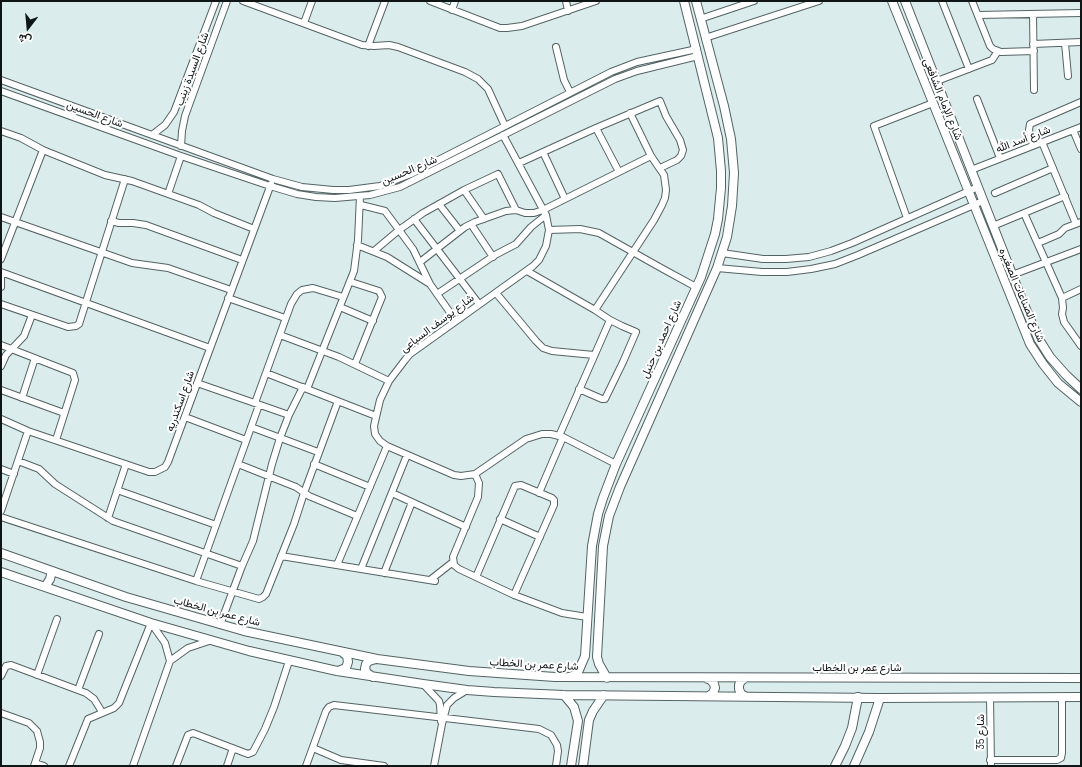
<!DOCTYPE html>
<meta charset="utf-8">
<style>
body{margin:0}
#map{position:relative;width:1082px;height:767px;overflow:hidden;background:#dbecec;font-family:Barlow,Vazirmatn,sans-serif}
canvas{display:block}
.frame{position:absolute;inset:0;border:2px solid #0f1515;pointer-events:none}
.north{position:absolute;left:8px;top:8px;width:40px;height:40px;-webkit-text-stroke:3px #fff;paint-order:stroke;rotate:196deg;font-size:11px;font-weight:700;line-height:16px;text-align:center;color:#0f1515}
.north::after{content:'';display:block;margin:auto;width:14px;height:18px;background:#0f1515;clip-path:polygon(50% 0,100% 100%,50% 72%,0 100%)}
</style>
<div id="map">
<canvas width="1082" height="767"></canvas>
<div class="frame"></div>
<div class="north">ش</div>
</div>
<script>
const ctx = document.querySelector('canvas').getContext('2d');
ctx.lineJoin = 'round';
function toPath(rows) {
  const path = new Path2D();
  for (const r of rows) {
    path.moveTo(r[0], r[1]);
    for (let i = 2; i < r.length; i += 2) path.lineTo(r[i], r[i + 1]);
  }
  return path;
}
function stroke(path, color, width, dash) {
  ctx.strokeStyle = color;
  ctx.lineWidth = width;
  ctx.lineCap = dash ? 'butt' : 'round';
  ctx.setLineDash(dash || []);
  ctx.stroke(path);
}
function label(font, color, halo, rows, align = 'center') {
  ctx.font = font + ' Barlow,Vazirmatn,sans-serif';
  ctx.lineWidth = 4;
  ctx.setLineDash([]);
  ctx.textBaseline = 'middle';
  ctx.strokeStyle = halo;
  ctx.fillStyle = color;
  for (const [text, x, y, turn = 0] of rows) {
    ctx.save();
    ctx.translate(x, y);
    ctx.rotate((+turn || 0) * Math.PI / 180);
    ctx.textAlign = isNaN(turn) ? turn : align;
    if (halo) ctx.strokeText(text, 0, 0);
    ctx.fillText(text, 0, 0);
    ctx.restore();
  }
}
const minor = toPath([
 [243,1,362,45,374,46,389,45,398,47,465,72,478,79,488,89,505,126],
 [430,1,500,28,507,28,522,26,596,1],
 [566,1,568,11],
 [942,1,969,69],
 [972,1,990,46,993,49,1001,52,1034,51],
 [452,10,455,1],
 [1033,14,1034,90],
 [978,15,1081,13],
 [700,19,754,1],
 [304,23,312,1],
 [705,38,819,1],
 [1065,43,1068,76],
 [1033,44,1081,42],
 [368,46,385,1],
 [556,47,564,80,570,92],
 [1,80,273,179,302,187,333,190,349,190,380,186,411,174,611,72,637,62,697,49],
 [937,81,992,60,996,54,997,51],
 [1,91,181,156,270,186,297,194,316,197,335,198,370,195,400,187,615,79,637,71,698,56],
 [977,99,1000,158],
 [596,128,619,172],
 [1073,130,1081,149],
 [1,131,21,138,43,150,105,175,132,181,199,205,214,213,254,229],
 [152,135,165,125,174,112,216,1],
 [503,135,546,215,549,230,546,246,539,260,533,266,410,354,405,360,389,381,380,400,374,426,375,434,380,441,387,446,454,475,461,476,475,474,526,439,542,434,551,434,563,437,616,464],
 [1042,142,1076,224],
 [1033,145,1029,130,1030,124,1081,102],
 [181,146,182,131,185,116,227,1],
 [543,152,565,199],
 [519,163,596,128,660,101,666,116,680,140,683,150,681,156,677,160,660,168],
 [971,170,1081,127],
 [464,190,484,219],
 [995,193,1053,168],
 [168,194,181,156],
 [439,204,460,231],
 [361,205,385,211,413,249,430,284,456,321],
 [1024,213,1062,298,1063,308,1062,314,1064,322,1081,346],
 [1,217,132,263,168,268,231,290],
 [907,218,874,126,933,103],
 [414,219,479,304],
 [111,221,119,223,133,223,146,225,242,260],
 [471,224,493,257],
 [993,226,1065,196],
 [549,230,580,229,599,233,663,269,696,287],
 [1038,243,1059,234,1065,228,1081,222],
 [357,245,387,257,430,284],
 [374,251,399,230,423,213,464,190,498,174,516,210],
 [722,253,763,259,786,259,809,257,831,251,852,243,978,187],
 [1,259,43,150],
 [420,262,465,227,475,222,506,211,516,210,525,213,534,213,543,210,651,156],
 [717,268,762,272,787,272,811,269,835,264,858,255,983,201],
 [527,271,595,310,610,320,622,326,636,332,623,362,605,399,602,399,579,389],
 [1,272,210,348],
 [1,275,1,287],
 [1012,275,1081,249],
 [351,282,379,291,382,297,355,364],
 [496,293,536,341,543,348,552,351,594,355],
 [437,294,495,255,516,244,531,227,546,215],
 [228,298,285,318],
 [1062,298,1081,289],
 [1,304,68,327,76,326,79,324,125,179],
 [340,307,373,321],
 [595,310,654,220,662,205,665,198,666,190,664,175,651,156,630,113],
 [280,335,339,357,389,381],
 [1,345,73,373,75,380,56,440],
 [1,366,6,355,24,336,32,315],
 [266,373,376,416],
 [197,383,289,415],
 [307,389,354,271,358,240,360,196],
 [1,390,64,413],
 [22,398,35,358],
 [255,403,291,304,297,294,302,290,313,288,343,297],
 [185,417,246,440],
 [1,419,28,431,149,472,155,472,165,467,168,462,271,184],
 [251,427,318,452],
 [559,436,610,320],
 [18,461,39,469,55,484,113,521,242,566],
 [238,464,296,487,309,496,357,516],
 [314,464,370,487],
 [1,469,14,474],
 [475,474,479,483,478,497,453,557,454,565,459,569,514,595,562,613,587,617],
 [117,490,216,525],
 [392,493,466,527],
 [539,493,563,437],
 [1,511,28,431],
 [1,517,196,581,259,599,263,597,266,594,294,524,304,493,338,401],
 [108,518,126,464],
 [500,519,540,537],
 [281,556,435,581],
 [337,565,387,446],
 [361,569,407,455],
 [384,573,412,502],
 [476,577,515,486,521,485,552,498,554,500,554,505,514,595],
 [430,580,453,562],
 [196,581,259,405],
 [220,625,242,566,253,541,272,464,280,438,289,415,303,387],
 [37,675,57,619],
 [1,676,6,666,11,665,86,693,94,699,102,712],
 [423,684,439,701,440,705,441,721],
 [78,690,99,634],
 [990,697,991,766],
 [1,713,29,723,37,731,40,742,40,748,34,766],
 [313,748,341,760,384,766],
 [990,760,1057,760,1061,758,1062,753,1062,697],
 [35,763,44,766],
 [69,766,88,719,114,708,119,703,151,623,165,643,170,661],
 [133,766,170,661,188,648,209,641],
 [176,766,188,735,193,733,248,754,253,752,265,729,274,707,289,661],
 [227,766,233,748],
 [306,766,326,711,329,707,334,705,539,729,551,735,557,745,558,751,556,766],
 [434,766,442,724,447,705,454,698,467,690]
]);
const tertiary = toPath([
 [892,1,1030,344,1043,364,1058,383,1081,402],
 [905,1,1021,297,1038,338,1050,357,1066,375,1081,389],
 [1,553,126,597,244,631,377,659,469,671,555,677,1081,678],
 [1,572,151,623,249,651,337,671,423,684,467,690,494,692,564,695,880,698,1081,697],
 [45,587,50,579,52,571],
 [338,671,346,668,348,662,347,656,342,652],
 [373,677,367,673,365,669,366,664,369,661,376,659],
 [569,677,575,675,579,670,585,656,592,546,598,514,603,498,616,464,701,277,715,234,718,219,721,188,721,171,718,138,684,1],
 [607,678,599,664,597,657,603,546,609,516,620,487,717,268,727,237,732,206,734,173,731,139,724,106,696,1],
 [706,678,711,680,714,684,715,688,713,693,709,696],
 [564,695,574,707,578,721,571,766],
 [745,696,741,694,739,689,739,685,741,681,745,678],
 [583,766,589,720,593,711,604,695],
 [835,766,845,746,852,728,858,697],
 [854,766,869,732,880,698]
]);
stroke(minor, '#546363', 8);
stroke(tertiary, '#546363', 10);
stroke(minor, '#fff', 6);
stroke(tertiary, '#fff', 8);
label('11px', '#0f1515', '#fff', [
 ["شارع السيدة زينب",192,69,-70],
 ["شارع الإمام الشافعى",943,99,68],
 ["شارع الحسين",95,114,20],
 ["شارع أسد الله",1023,139,-21],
 ["شارع الحسين",409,170,-23],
 ["شارع الصناعات الصغيره",1022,295,67],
 ["شارع يوسف السباعى",437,323,-37],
 ["شارع احمد بن حنبل",661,339,-66],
 ["شارع اسكندريه",180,401,-70],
 ["شارع عمر بن الخطاب",217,611,15],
 ["شارع عمر بن الخطاب",534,664,3],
 ["شارع عمر بن الخطاب",857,667],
 ["شارع 35",980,732,-90]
]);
</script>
